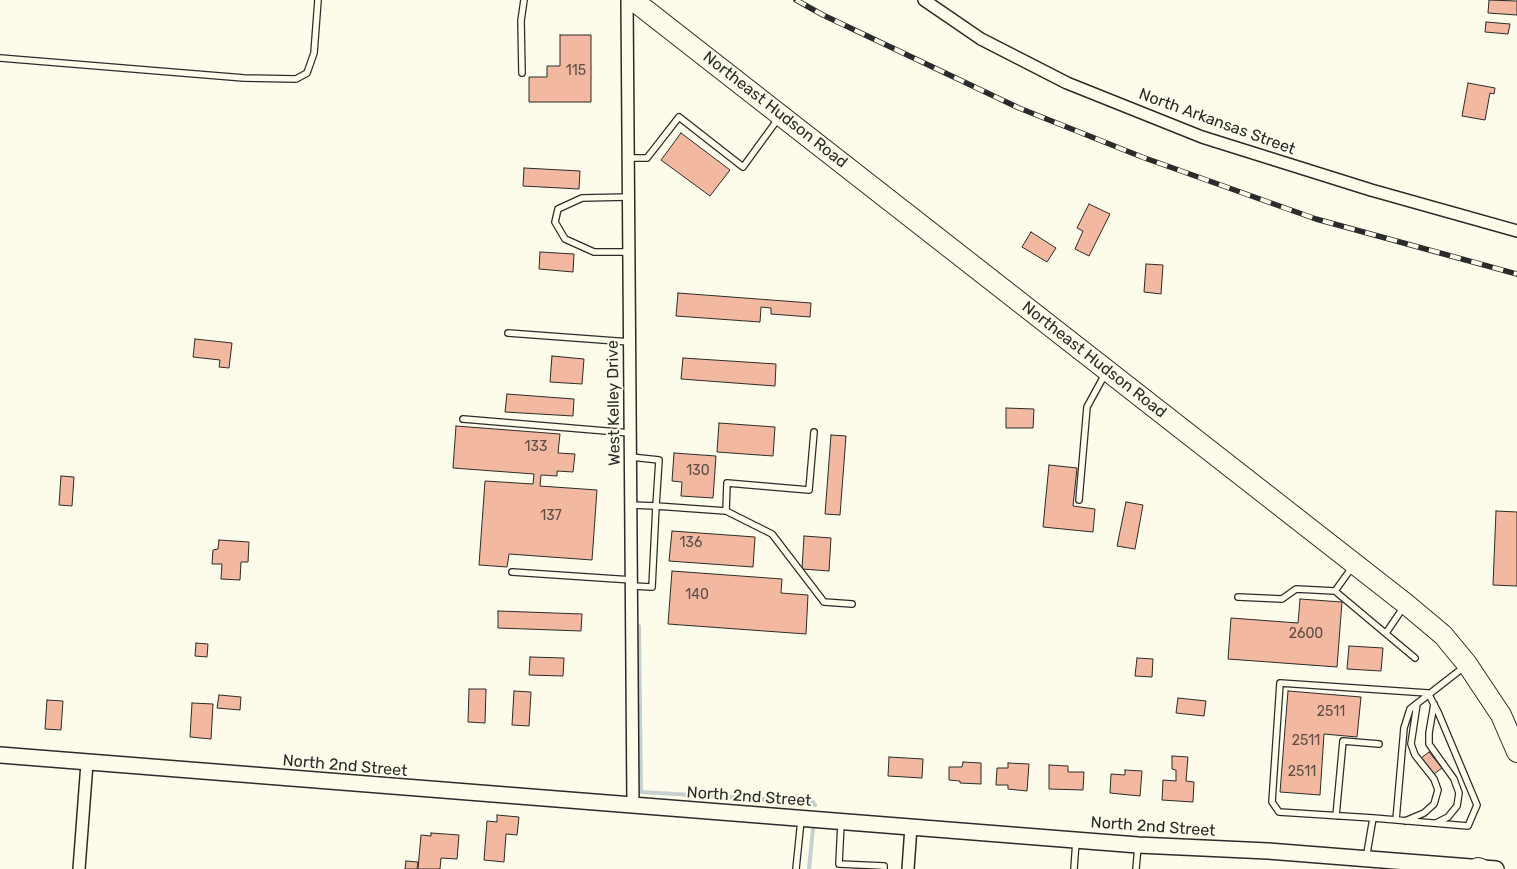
<!DOCTYPE html>
<style>
body{margin:0}
canvas{display:block;background:#fdfbea}
</style>
<canvas width="1517" height="869"></canvas>
<script>
const ctx = document.querySelector('canvas').getContext('2d');
ctx.lineJoin = 'round';
function toPath(rows) {
  const path = new Path2D();
  for (const r of rows) {
    path.moveTo(r[0], r[1]);
    for (let i = 2; i < r.length; i += 2) path.lineTo(r[i], r[i + 1]);
  }
  return path;
}
function stroke(path, color, width, dash) {
  ctx.strokeStyle = color;
  ctx.lineWidth = width;
  ctx.lineCap = dash ? 'butt' : 'round';
  ctx.setLineDash(dash || []);
  ctx.stroke(path);
}
function fill(path, color) {
  ctx.fillStyle = color;
  ctx.fill(path, 'evenodd');
}
function label(font, color, halo, rows, align = 'center') {
  ctx.font = font + ' Rubik,sans-serif';
  ctx.lineWidth = 4;
  ctx.setLineDash([]);
  ctx.textBaseline = 'middle';
  ctx.strokeStyle = halo;
  ctx.fillStyle = color;
  for (const [text, x, y, turn = 0] of rows) {
    ctx.save();
    ctx.translate(x, y);
    ctx.rotate((+turn || 0) * Math.PI / 180);
    ctx.textAlign = isNaN(turn) ? turn : align;
    if (halo) ctx.strokeText(text, 0, 0);
    ctx.fillText(text, 0, 0);
    ctx.restore();
  }
}
stroke(toPath([
 [639,626,641,792,813,802,815,805],
 [809,869,813,829]
]), '#c7d0d0', 4);
const building = toPath([
 [1489,0,1517,1,1517,15,1488,13,1489,0],
 [1486,22,1510,24,1508,34,1485,32,1486,22],
 [560,35,591,35,591,102,529,102,529,77,547,77,547,66,560,66,560,35],
 [1468,83,1495,88,1494,94,1490,93,1485,120,1462,116,1468,83],
 [681,133,730,170,710,196,661,160,681,133],
 [524,168,580,171,579,189,523,186,524,168],
 [1089,204,1110,214,1089,256,1075,249,1083,231,1077,228,1089,204],
 [1031,232,1056,248,1047,262,1022,247,1031,232],
 [540,252,574,254,573,272,539,269,540,252],
 [1146,264,1163,265,1161,294,1144,292,1146,264],
 [678,293,811,303,810,317,771,314,771,308,761,307,760,322,676,316,678,293],
 [195,339,232,343,229,368,219,367,220,360,193,357,195,339],
 [552,356,584,359,582,384,550,382,552,356],
 [683,358,776,364,775,386,681,379,683,358],
 [507,394,574,399,573,416,505,412,507,394],
 [1006,408,1034,409,1033,428,1006,428,1006,408],
 [719,423,775,427,773,456,717,452,719,423],
 [456,426,560,434,558,453,575,454,573,472,557,471,557,476,541,475,540,486,597,490,592,560,509,554,507,567,479,565,485,481,533,484,534,474,453,468,456,426],
 [831,435,846,436,840,515,825,514,831,435],
 [674,453,716,456,713,498,681,496,682,482,672,481,674,453],
 [1049,465,1077,468,1073,506,1095,509,1093,532,1043,527,1049,465],
 [61,476,74,477,72,506,59,505,61,476],
 [1126,502,1143,505,1135,549,1117,546,1126,502],
 [1496,511,1517,512,1517,586,1493,585,1496,511],
 [672,531,755,537,753,567,669,561,672,531],
 [804,536,831,538,829,571,802,569,804,536],
 [219,540,249,542,248,562,241,562,240,580,221,579,222,564,212,564,213,550,218,549,219,540],
 [672,571,782,579,781,593,808,595,806,634,668,624,672,571],
 [1300,599,1342,602,1337,667,1228,659,1231,618,1298,623,1300,599],
 [498,611,582,614,581,631,498,628,498,611],
 [196,643,208,644,207,657,195,656,196,643],
 [1349,646,1383,648,1381,671,1347,669,1349,646],
 [530,657,564,658,563,676,529,675,530,657],
 [1137,658,1153,659,1152,677,1135,676,1137,658],
 [469,689,486,689,485,723,468,722,469,689],
 [514,691,531,692,529,726,512,725,514,691],
 [1288,691,1361,697,1357,737,1324,734,1320,795,1280,792,1288,691],
 [219,695,241,697,240,710,217,708,219,695],
 [1178,698,1206,701,1204,716,1176,713,1178,698],
 [47,700,63,701,61,730,45,729,47,700],
 [192,703,213,704,211,739,190,737,192,703],
 [1429,752,1442,768,1434,774,1421,758,1429,752],
 [1172,756,1188,757,1186,781,1194,782,1193,802,1162,800,1163,780,1176,781,1176,770,1172,769,1172,756],
 [889,757,923,759,922,778,888,776,889,757],
 [963,762,981,763,981,784,960,783,960,781,949,780,949,767,962,767,963,762],
 [1008,763,1029,764,1027,791,1008,789,1008,785,996,785,997,768,1008,768,1008,763],
 [1049,765,1068,766,1068,772,1084,772,1083,790,1049,789,1049,765],
 [1125,770,1142,771,1140,796,1110,793,1111,774,1125,775,1125,770],
 [497,815,519,817,517,835,506,834,504,862,484,860,487,821,497,822,497,815],
 [431,833,459,835,457,859,441,858,440,869,418,869,421,835,431,836,431,833],
 [406,861,418,862,417,869,405,869,406,861]
]);
fill(building, '#f2b8a0');
stroke(building, '#2b2b2b', 1);
const lane = toPath([
 [0,58,244,78,296,79,307,73,314,53,318,0],
 [522,73,521,21,524,0],
 [628,158,647,158,679,117,743,167,778,119],
 [628,197,582,198,558,209,555,222,565,239,594,252,629,252],
 [508,333,630,342],
 [463,419,630,433],
 [631,457,659,460,656,506,726,511,727,483,809,490,814,432],
 [1079,500,1087,407,1105,374],
 [631,505,656,506,652,587,632,586],
 [726,511,772,534,824,602,852,604],
 [512,572,632,580],
 [1335,591,1353,566],
 [1238,597,1282,599,1296,589,1335,591,1415,658],
 [1386,633,1403,608],
 [1434,704,1429,733,1429,744,1454,779,1459,793,1457,806,1448,817,1436,823],
 [1336,816,1343,741,1379,744],
 [1396,820,1404,728,1410,709,1464,667],
 [1405,821,1424,813,1434,804,1438,790,1434,779,1415,755,1411,744,1417,704],
 [841,823,839,864,884,866,884,869],
 [1366,859,1373,818,1468,826,1477,805,1438,712,1428,693,1280,683,1272,802,1279,812,1373,818],
 [796,869,801,820],
 [1074,869,1076,841],
 [1136,869,1138,846]
]);
const street = toPath([
 [627,0,633,806],
 [924,0,981,39,1067,83,1202,137,1371,190,1517,231],
 [79,869,87,763],
 [908,869,911,827]
]);
const secondary = toPath([
 [0,755,1138,845,1268,851,1496,869]
]);
const highway = toPath([
 [633,0,1406,604,1443,635,1467,664,1501,715,1517,752],
 [1478,868,1481,869]
]);
stroke(lane, '#2b2b2b', 8);
stroke(street, '#2b2b2b', 14);
stroke(secondary, '#2b2b2b', 18);
stroke(highway, '#2b2b2b', 22);
stroke(lane, '#fdfbea', 5.5);
stroke(street, '#fdfbea', 11);
stroke(secondary, '#fdfbea', 15);
stroke(highway, '#fdfbea', 20);
const rail = toPath([
 [796,0,823,15,1019,108,1142,157,1316,219,1517,274]
]);
stroke(rail, '#2b2b2b', 5.5);
stroke(rail, '#fdfbea', 4, [11]);
label('14px', '#5d4e48', null, [
 ["115",576,71],
 ["133",536,447],
 ["130",698,471],
 ["137",551,516],
 ["136",691,543],
 ["140",697,595],
 ["2600",1306,634],
 ["2511",1331,712],
 ["2511",1306,741],
 ["2511",1302,772]
]);
label('16px', '#2b2b2b', '#fdfbea', [
 ["Northeast Hudson Road",775,110,38],
 ["North Arkansas Street",1217,122,20],
 ["Northeast Hudson Road",1094,360,38],
 ["West Kelley Drive",614,403,-91],
 ["North 2nd Street",345,766,5],
 ["North 2nd Street",749,797,4],
 ["North 2nd Street",1153,827,4]
]);
</script>
